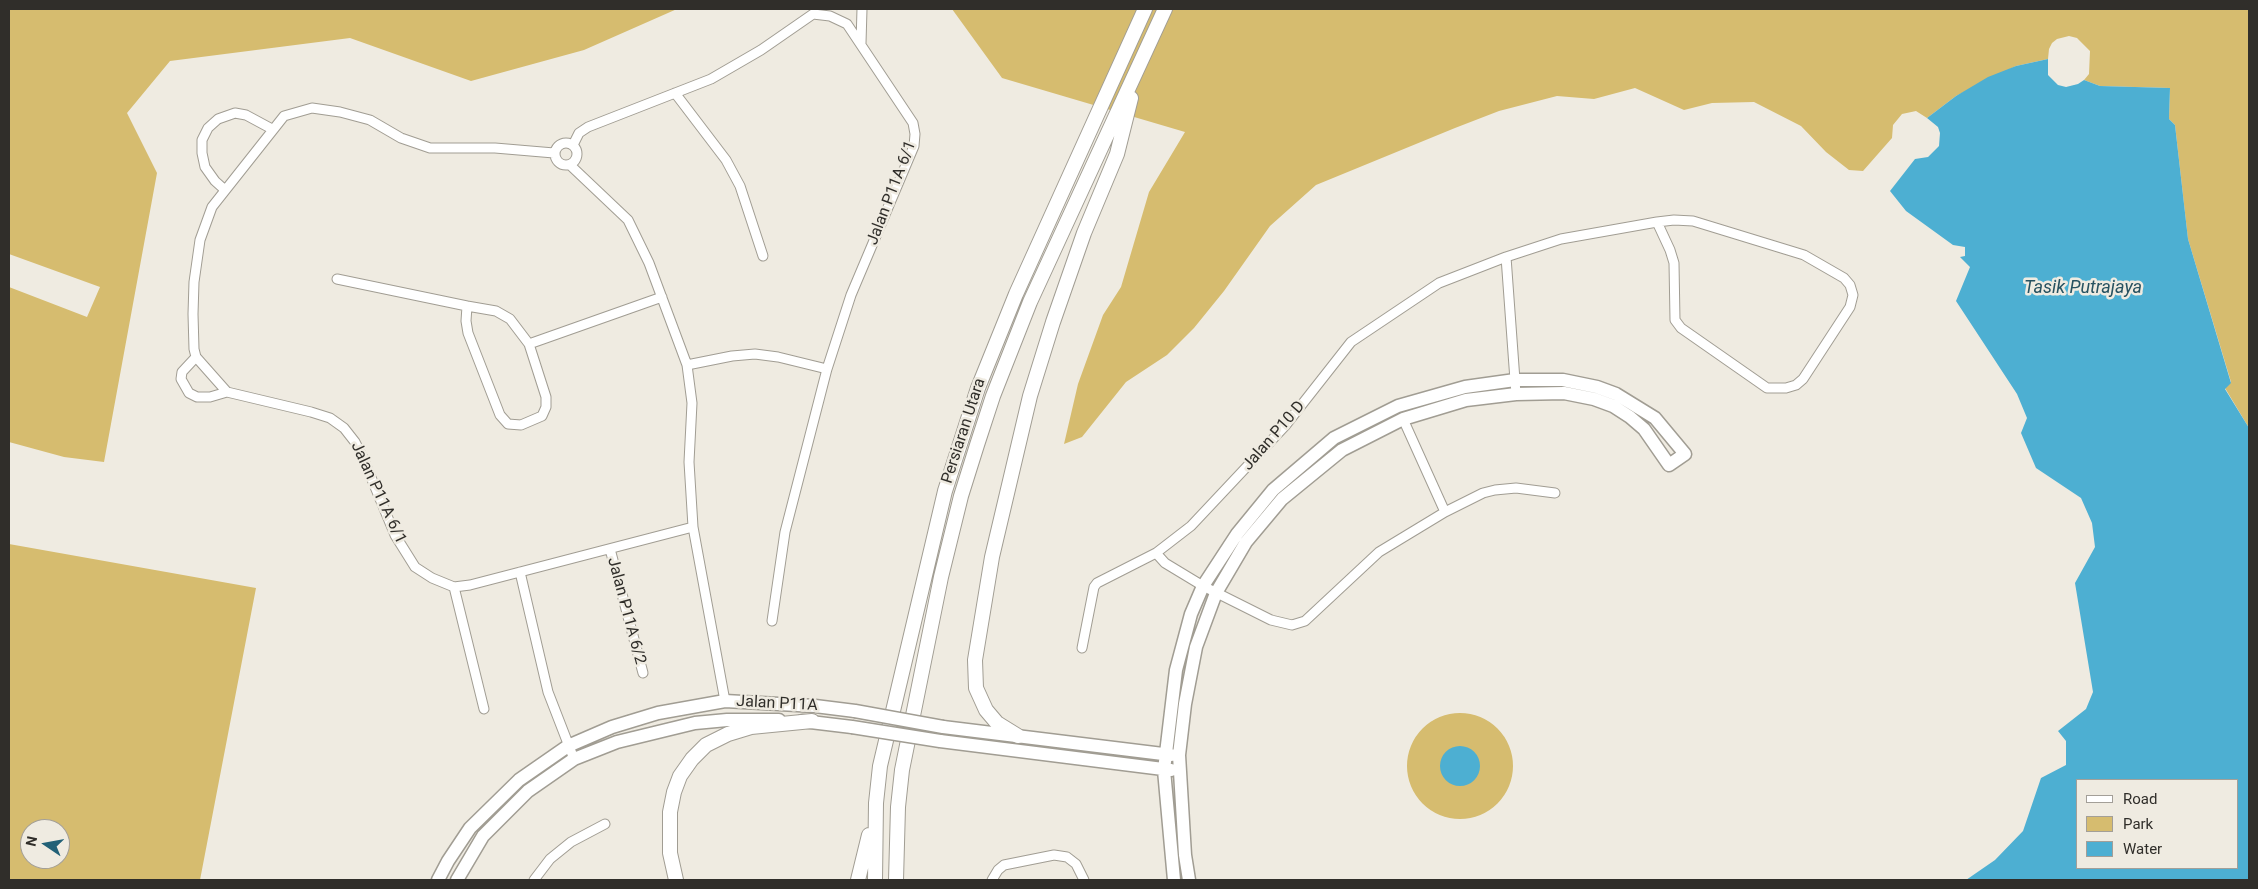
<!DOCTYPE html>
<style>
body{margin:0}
#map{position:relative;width:2258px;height:889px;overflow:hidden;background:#efebe1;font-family:Roboto,sans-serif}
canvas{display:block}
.frame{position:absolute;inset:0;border:10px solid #302e2a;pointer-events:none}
.legend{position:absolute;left:2076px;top:779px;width:162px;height:90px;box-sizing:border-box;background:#efebe1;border:1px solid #a39f98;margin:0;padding:6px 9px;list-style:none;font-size:15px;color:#302e2a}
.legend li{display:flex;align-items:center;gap:10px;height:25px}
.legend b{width:25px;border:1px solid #a39f98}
.north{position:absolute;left:20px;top:819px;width:50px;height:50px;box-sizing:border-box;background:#efebe1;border:1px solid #a39f98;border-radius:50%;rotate:282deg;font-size:14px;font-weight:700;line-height:20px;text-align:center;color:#302e2a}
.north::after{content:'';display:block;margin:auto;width:18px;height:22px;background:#226177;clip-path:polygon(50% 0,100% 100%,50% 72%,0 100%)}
</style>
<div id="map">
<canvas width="2258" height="889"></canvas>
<div class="frame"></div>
<ul class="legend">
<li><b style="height:6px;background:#fff"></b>Road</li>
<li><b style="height:14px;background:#d6bc6f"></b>Park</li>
<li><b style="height:14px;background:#4dafd2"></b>Water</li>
</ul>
<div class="north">N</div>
</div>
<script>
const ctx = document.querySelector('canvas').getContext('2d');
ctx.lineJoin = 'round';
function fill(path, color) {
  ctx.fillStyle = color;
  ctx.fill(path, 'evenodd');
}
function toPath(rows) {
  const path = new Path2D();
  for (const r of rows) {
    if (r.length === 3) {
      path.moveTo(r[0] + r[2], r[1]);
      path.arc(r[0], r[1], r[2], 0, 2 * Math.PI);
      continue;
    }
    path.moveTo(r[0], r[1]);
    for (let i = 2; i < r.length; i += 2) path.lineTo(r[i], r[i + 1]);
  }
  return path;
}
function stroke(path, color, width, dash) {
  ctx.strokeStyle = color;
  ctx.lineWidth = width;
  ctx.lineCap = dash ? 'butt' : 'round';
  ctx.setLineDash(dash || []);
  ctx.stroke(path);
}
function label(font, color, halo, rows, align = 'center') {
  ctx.font = font + ' Roboto,sans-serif';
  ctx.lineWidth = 5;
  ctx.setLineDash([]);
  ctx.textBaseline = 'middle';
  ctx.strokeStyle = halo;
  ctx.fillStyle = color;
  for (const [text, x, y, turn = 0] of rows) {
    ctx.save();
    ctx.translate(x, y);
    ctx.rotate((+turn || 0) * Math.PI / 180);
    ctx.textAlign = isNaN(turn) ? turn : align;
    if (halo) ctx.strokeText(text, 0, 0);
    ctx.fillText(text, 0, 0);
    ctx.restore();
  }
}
fill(toPath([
 [9,9,677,9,584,50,471,81,350,38,170,61,127,113,157,173,104,462,64,457,9,442,9,287,87,317,100,287,9,254],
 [952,9,2249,9,2249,428,2225,388,2231,382,2188,239,2175,125,2169,119,2170,88,2100,86,2084,80,2089,74,2090,51,2077,38,2069,36,2057,39,2052,43,2049,49,2048,59,2016,66,1956,96,1927,118,1916,111,1902,114,1893,125,1892,138,1863,171,1849,170,1826,152,1801,126,1754,102,1712,103,1684,110,1635,88,1594,99,1557,96,1499,111,1455,128,1316,185,1270,226,1224,291,1194,328,1167,355,1126,382,1082,437,1064,444,1078,384,1103,315,1121,287,1149,192,1185,132,1002,78],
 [9,544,256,588,200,880,9,880],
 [30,829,60,829,60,859,30,859],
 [1460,766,53]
]), '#d6bc6f');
fill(toPath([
 [2048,59,2048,75,2058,85,2066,87,2078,84,2084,80,2100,86,2170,88,2169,119,2175,125,2188,239,2231,383,2225,389,2249,428,2249,880,1966,880,1995,860,2023,831,2041,778,2066,765,2066,741,2058,731,2086,709,2093,692,2075,583,2095,547,2092,523,2081,498,2036,468,2021,433,2027,418,2017,394,1956,301,1970,267,1960,257,1965,256,1965,247,1953,245,1906,211,1890,191,1915,159,1928,157,1939,146,1940,133,1938,127,1927,118,1956,96,1988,77,2016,66],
 [2077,780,2237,780,2237,868,2077,868],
 [1460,766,20]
]), '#4dafd2');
const street = toPath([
 [861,43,862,9],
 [675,93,726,160,740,186,763,256],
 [566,154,11],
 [573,145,579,133,588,127,711,79,761,50,813,14,830,16,847,24,913,123,915,134,914,146,851,295,827,369,785,532,772,621],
 [554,153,495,148,430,148,401,138,370,120,340,112,312,108,284,116,212,207,200,240,194,282,193,314,194,349,196,357,227,392,311,412,330,418,344,428,355,442,363,458,395,535,415,567,432,578,454,587,470,585,693,527],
 [570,165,628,220,649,263,687,365,692,403,689,462,693,527,725,701],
 [225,190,215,181,205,167,202,153,202,140,208,128,218,119,235,113,246,115,272,129],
 [1506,257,1516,394],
 [337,279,467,306],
 [467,306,496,311,510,319,529,344,546,397,546,407,542,416,521,425,508,424,500,415,468,333,466,321,467,306],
 [529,344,662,297],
 [196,357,182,372,181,379,189,393,197,397,210,397,227,392],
 [687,365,732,356,755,354,778,357,827,369],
 [1403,419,1445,512],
 [610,549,643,673],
 [1156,553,1165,563,1203,586,1271,620,1292,625,1305,621,1379,552,1445,512,1483,493,1495,490,1516,488,1555,493],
 [520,572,548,692,574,759],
 [454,587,484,709],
 [1082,648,1094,587,1097,583,1156,553,1191,526,1285,426,1351,342,1439,283,1506,257,1561,239,1657,222,1674,220,1693,221,1804,255,1844,278,1850,285,1853,295,1850,307,1803,379,1796,385,1786,388,1767,388,1681,328,1675,320,1674,263,1670,250,1657,222],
 [534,880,550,859,571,842,605,824],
 [992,880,998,870,1004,865,1054,855,1067,857,1076,864,1084,880]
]);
const secondary = toPath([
 [802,721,852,727],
 [943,727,1171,755],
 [940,741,1171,770],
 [438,880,448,861,470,828,519,780,568,746,612,727,658,713,725,701,815,706,855,711],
 [457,880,483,836,528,791,574,759,617,742,695,723,727,720,779,720],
 [1174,880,1164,770,1176,670,1191,614,1203,586,1237,534,1273,490,1334,438,1398,406,1465,387,1515,380,1563,380,1597,387,1616,394,1655,418,1685,454,1669,465,1644,429,1630,417,1613,406,1594,399,1564,393,1516,394,1466,400,1403,419,1342,450,1282,499,1246,542,1216,593,1196,647,1185,704,1179,755,1185,855,1189,880]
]);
const primary = toPath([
 [1018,736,997,723,986,710,976,688,975,660,992,557,1030,396,1053,322,1084,233,1117,154,1131,98],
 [676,880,670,853,670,812,674,792,680,776,692,759,706,745,728,734,751,727,812,721],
 [858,880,869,835],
 [875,880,876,803,880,766,945,491,978,388,1016,294,1145,9],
 [896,880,898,807,902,770,941,577,961,496,977,445,993,396,1030,302,1165,9]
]);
stroke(street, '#a19d93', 11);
stroke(secondary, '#a19d93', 15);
stroke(primary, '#a19d93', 16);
stroke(street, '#fff', 9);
stroke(secondary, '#fff', 12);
stroke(primary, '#fff', 14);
const secondaryBridge = toPath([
 [855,711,943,727],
 [852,727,940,741]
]);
stroke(secondaryBridge, '#a19d93', 15, []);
stroke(secondaryBridge, '#fff', 12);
label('16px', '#302e2a', '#efebe1', [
 ["Jalan P11A 6/1",892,193,-69],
 ["Persiaran Utara",964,431,-72],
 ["Jalan P10 D",1274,436,-49],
 ["Jalan P11A 6/1",378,493,65],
 ["Jalan P11A 6/2",626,611,75],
 ["Jalan P11A",777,704,3]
]);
label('italic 18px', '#275261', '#efebe1', [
 ["Tasik Putrajaya",2083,288]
]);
</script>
